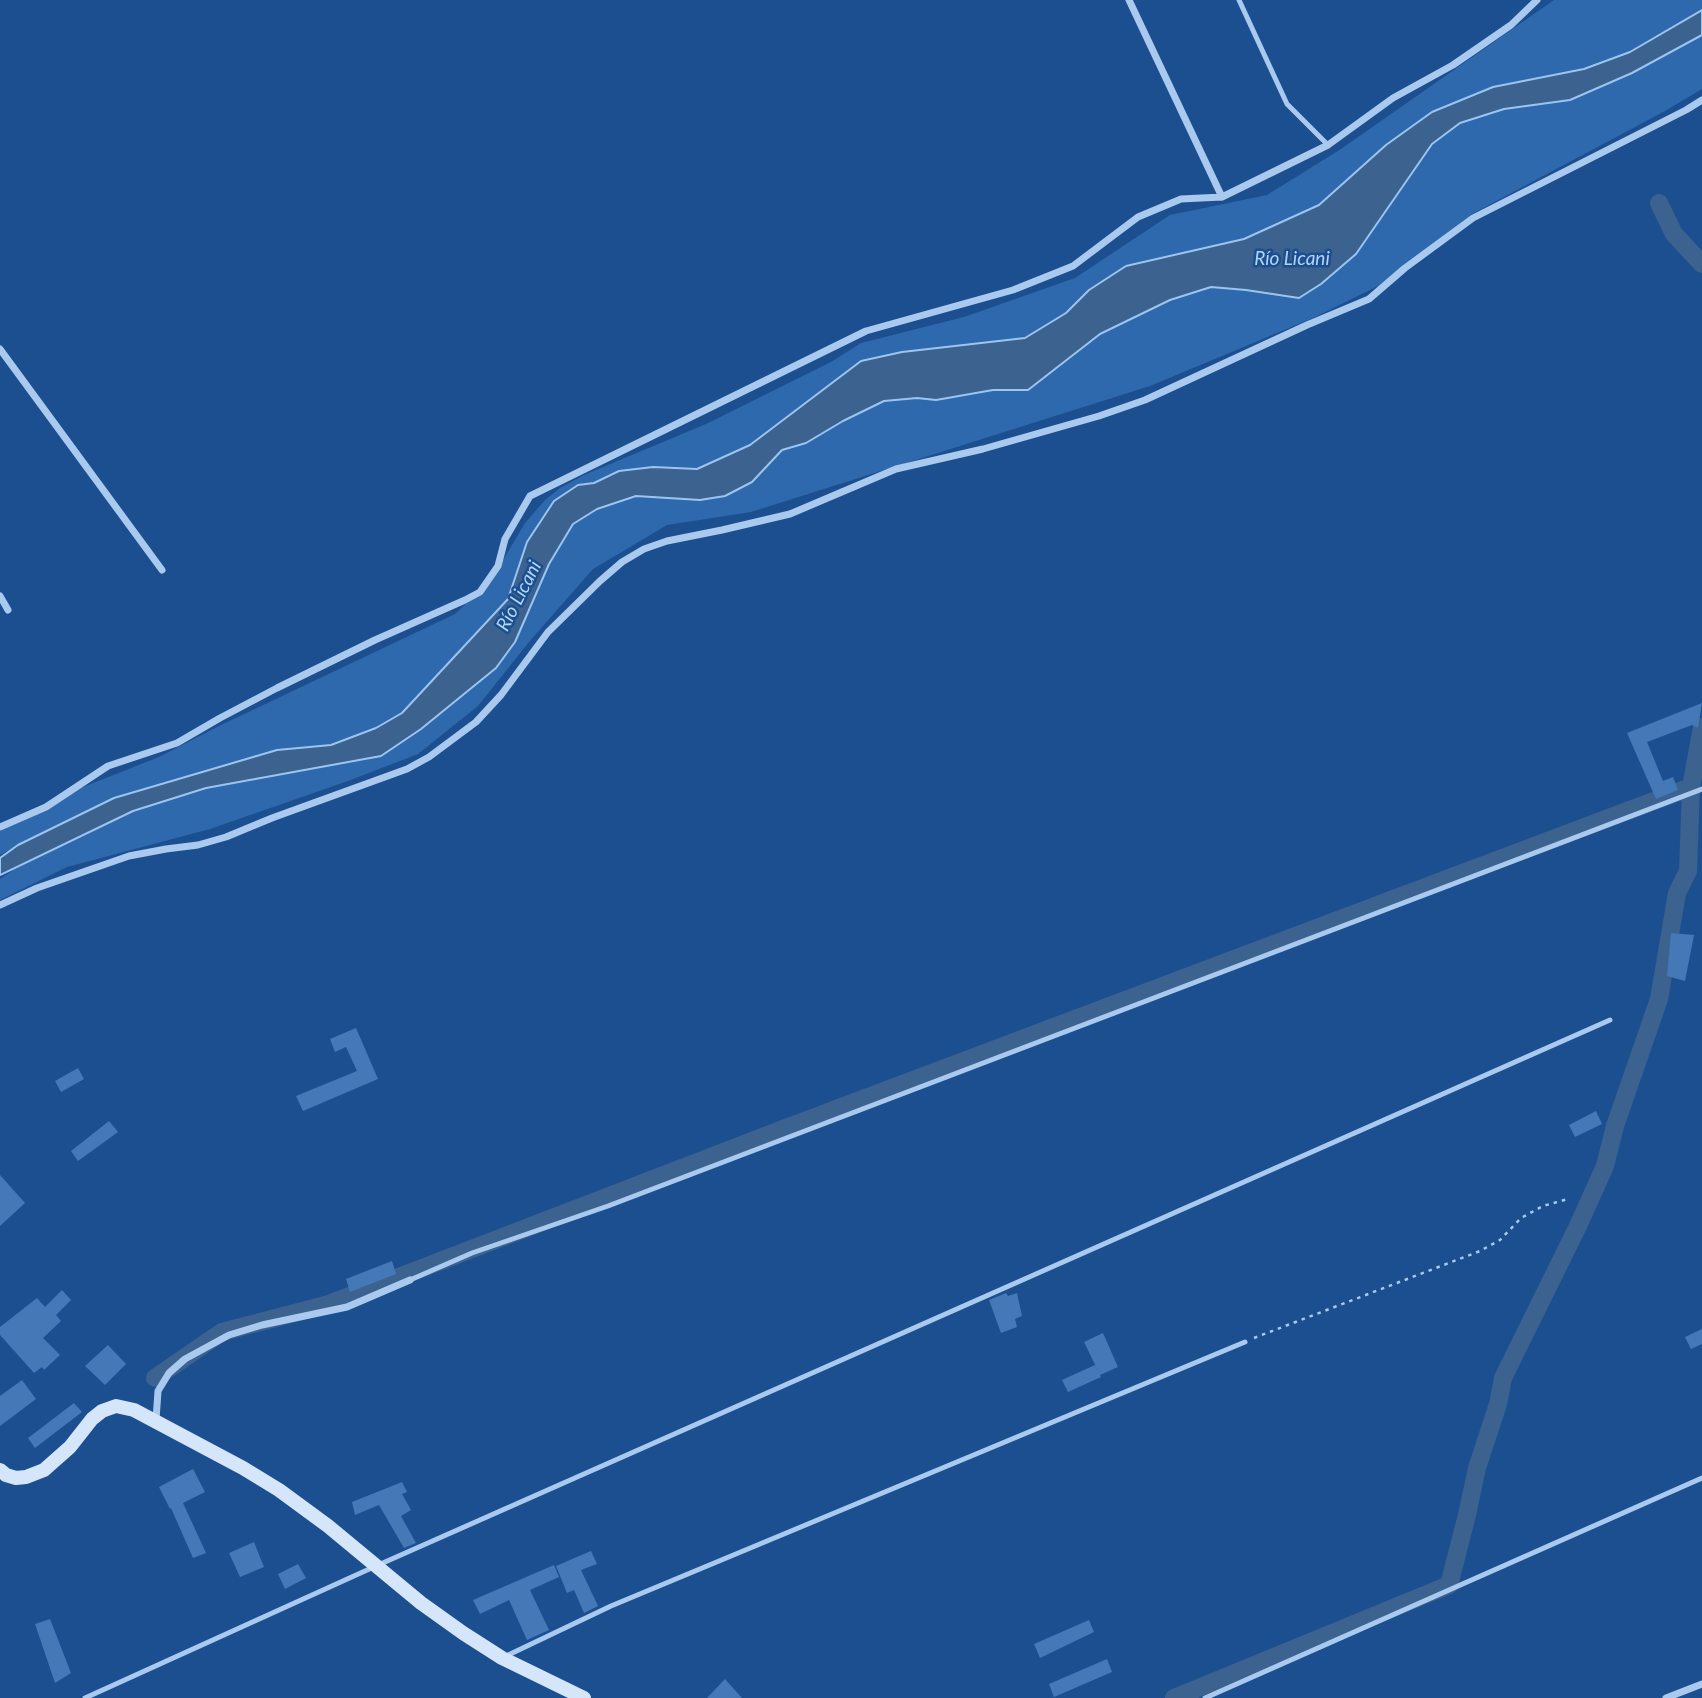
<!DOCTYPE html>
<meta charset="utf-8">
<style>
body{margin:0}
canvas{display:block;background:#1b4f8f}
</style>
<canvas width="1702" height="1698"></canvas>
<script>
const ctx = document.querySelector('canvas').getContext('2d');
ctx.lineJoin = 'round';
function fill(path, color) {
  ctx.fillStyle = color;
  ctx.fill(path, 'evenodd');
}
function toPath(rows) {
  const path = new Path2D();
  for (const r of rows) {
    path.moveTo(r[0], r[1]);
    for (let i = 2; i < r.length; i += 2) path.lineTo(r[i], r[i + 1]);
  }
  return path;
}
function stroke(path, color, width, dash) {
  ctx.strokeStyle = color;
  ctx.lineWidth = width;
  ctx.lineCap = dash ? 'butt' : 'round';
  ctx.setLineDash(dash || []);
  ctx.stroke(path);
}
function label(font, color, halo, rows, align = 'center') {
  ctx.font = font + ' Lato,sans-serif';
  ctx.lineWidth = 5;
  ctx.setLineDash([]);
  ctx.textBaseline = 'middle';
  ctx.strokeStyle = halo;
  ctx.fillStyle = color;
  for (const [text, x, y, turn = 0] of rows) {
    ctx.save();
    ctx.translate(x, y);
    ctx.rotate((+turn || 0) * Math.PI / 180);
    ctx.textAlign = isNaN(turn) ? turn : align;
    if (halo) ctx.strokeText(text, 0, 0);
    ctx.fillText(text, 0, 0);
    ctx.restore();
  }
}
fill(toPath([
 [1554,0,1702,0,1702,10,1630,52,1584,69,1493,87,1432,112,1386,145,1319,205,1244,239,1126,266,1089,290,1066,313,1025,338,902,352,861,361,750,445,697,470,653,467,619,471,594,483,578,485,527,542,508,599,402,713,376,728,331,745,277,750,114,798,18,845,0,855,0,831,58,797,159,757,219,726,455,614,492,579,525,523,545,500,560,488,584,475,706,424,831,362,861,343,964,317,1075,278,1170,215,1267,195,1341,149],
 [1702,35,1702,89,1665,111,1472,214,1380,285,1313,318,1150,386,751,512,667,525,593,569,529,642,478,706,418,754,348,781,210,829,67,867,0,900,0,879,27,861,133,811,206,788,381,756,421,729,455,700,549,564,573,524,597,509,636,496,700,500,771,463,782,450,806,443,843,421,884,401,917,398,936,400,993,390,1028,390,1100,334,1170,300,1211,287,1246,290,1299,298,1321,284,1356,254,1432,144,1460,122,1504,109,1570,100,1632,73]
]), '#2e69ad');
const water = toPath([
 [1702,10,1702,35,1632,73,1570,100,1504,109,1460,123,1432,144,1356,254,1321,284,1299,298,1246,290,1211,287,1170,300,1100,334,1028,390,993,390,936,400,917,398,884,401,843,421,806,443,782,450,752,482,725,496,700,500,636,496,597,509,573,524,549,564,515,642,496,668,421,729,381,756,206,788,133,811,0,875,0,858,18,845,114,798,277,750,331,745,376,728,402,713,508,599,527,542,554,501,578,485,594,483,619,471,653,467,697,469,750,445,861,361,902,352,1025,338,1066,313,1089,290,1126,266,1244,239,1319,205,1386,145,1432,112,1493,87,1584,69,1630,52,1702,10]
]);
fill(water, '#3c6290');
stroke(water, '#9cc4f0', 2);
stroke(toPath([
 [1659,203,1674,234,1702,264],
 [155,1378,222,1332,329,1304,786,1128,1691,787,1702,727],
 [1174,1698,1449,1585,1467,1515,1477,1468,1498,1404,1503,1378,1578,1226,1605,1166,1615,1126,1659,999,1677,893,1688,871,1691,787]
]), '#3c6290', 18);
fill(toPath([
 [1702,703,1698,728,1692,725,1647,742,1663,781,1673,777,1678,790,1656,799,1627,733],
 [1671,933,1694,935,1685,981,1667,976],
 [356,1028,378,1079,303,1111,296,1096,357,1071,346,1047,335,1052,330,1039],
 [78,1068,84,1079,61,1092,55,1081],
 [1596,1111,1602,1124,1575,1137,1569,1125],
 [109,1121,118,1132,78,1161,71,1151],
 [0,1175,25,1203,0,1226],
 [392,1261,396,1274,350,1292,346,1279],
 [62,1290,71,1300,56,1315,61,1321,43,1338,60,1355,44,1370,42,1367,34,1373,0,1335,0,1327,37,1298,45,1307],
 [1006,1293,1008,1296,1017,1293,1022,1316,1015,1319,1017,1327,1001,1333,989,1300],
 [1702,1329,1702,1344,1691,1349,1685,1337],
 [1103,1333,1118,1367,1100,1375,1084,1342],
 [108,1345,126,1364,105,1385,85,1366],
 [1095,1365,1101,1377,1068,1392,1062,1380],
 [22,1380,36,1399,0,1426,0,1396],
 [74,1403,82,1412,35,1448,28,1438],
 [193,1469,205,1492,183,1503,206,1553,193,1558,171,1508,170,1509,159,1487],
 [402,1482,407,1492,402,1494,411,1510,401,1516,416,1543,404,1548,379,1505,355,1515,352,1502],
 [254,1542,264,1567,240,1577,229,1553],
 [591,1551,597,1564,581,1570,598,1606,584,1613,574,1590,567,1593,556,1566],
 [298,1564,306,1578,285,1589,278,1574],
 [554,1565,559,1577,530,1590,549,1630,527,1640,509,1600,480,1614,473,1600],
 [50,1619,71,1673,55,1683,35,1624],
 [1089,1620,1094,1632,1040,1658,1034,1644],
 [1107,1659,1112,1672,1054,1697,1049,1684],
 [725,1679,742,1698,707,1698]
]), '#4478b7');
stroke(toPath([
 [1254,1338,1480,1251,1500,1240,1521,1218,1543,1206,1568,1199]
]), '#a9c9ee', 2.5, [3.5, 5]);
stroke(toPath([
 [1239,0,1287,104,1328,145],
 [410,1280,472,1253,608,1206,1702,789],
 [504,1657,611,1606,1245,1342],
 [85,1698,376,1566,1610,1020],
 [1205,1698,1702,1478]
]), '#a9c9ee', 5);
stroke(toPath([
 [1129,0,1222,197],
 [0,349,162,570],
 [0,596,8,610],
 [0,827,46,807,108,766,177,743,220,718,277,688,375,640,465,600,480,592,498,566,505,539,530,496,866,331,1013,290,1073,266,1138,217,1181,199,1222,197,1328,145,1393,98,1453,65,1511,25,1537,0],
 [0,905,37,888,129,856,166,849,198,845,226,837,272,818,407,769,429,757,476,722,501,695,548,632,600,581,622,562,644,549,667,541,722,530,790,514,896,469,983,449,1099,416,1145,400,1307,325,1369,299,1405,268,1473,218,1686,110,1702,100],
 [156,1420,158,1391,169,1373,185,1359,229,1335,262,1325,347,1307,410,1280],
 [1666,1698,1702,1684]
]), '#a9c9ee', 7);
stroke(toPath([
 [0,1470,6,1475,16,1478,26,1477,44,1470,70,1447,92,1419,102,1411,116,1406,134,1410,243,1468,279,1490,328,1526,421,1603,463,1633,502,1658,584,1698]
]), '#d6e6fa', 14);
label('italic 19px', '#b5d3f5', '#1b4f8f', [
 ["Río Licani",1292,259],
 ["Río Licani",519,596,-63]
]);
</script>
